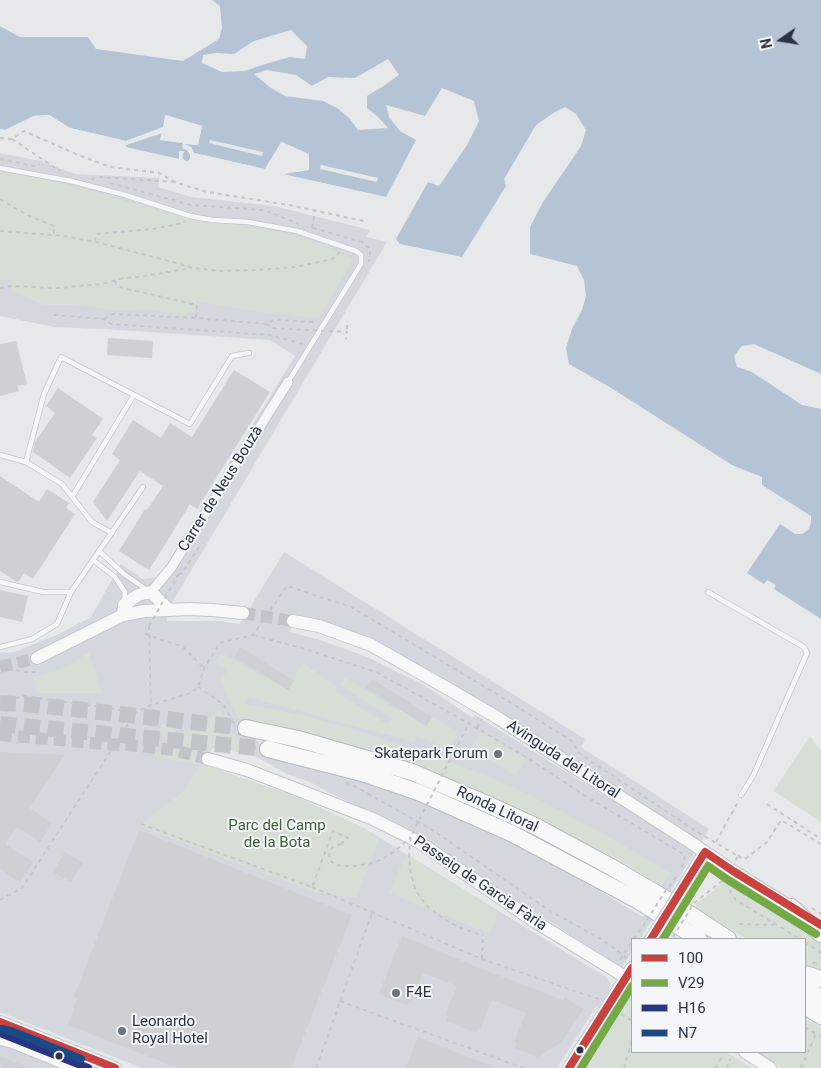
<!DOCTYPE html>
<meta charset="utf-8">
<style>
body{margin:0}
#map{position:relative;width:821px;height:1068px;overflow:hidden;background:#e6e8ea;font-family:Roboto,sans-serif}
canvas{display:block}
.legend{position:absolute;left:631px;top:938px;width:175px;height:115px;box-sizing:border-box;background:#f4f6f9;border:1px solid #a4a8b1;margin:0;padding:6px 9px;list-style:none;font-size:15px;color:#2b3445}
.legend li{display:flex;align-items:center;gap:10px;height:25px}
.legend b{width:25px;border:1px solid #a4a8b1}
.north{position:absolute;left:756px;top:15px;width:50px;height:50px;-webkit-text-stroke:4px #f4f6f9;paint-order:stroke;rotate:257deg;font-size:14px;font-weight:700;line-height:20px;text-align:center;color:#2b3445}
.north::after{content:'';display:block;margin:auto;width:18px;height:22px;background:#2b3445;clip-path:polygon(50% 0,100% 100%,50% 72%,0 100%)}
</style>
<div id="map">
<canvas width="821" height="1068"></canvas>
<ul class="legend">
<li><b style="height:6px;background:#c9423f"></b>100</li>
<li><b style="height:6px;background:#73aa45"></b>V29</li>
<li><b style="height:6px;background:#283583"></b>H16</li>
<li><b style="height:6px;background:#1c4883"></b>N7</li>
</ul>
<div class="north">N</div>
</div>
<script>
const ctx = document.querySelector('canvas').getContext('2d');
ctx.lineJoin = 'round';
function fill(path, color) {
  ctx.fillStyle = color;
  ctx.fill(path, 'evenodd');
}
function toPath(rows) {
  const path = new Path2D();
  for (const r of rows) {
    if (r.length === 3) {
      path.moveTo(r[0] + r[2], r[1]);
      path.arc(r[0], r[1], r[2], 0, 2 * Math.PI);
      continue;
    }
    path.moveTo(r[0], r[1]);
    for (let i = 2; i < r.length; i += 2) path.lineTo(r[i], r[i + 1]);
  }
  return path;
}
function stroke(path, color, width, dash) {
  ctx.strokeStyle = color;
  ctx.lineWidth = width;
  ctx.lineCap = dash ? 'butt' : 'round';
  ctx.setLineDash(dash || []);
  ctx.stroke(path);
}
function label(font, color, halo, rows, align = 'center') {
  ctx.font = font + ' Roboto,sans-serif';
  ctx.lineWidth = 4;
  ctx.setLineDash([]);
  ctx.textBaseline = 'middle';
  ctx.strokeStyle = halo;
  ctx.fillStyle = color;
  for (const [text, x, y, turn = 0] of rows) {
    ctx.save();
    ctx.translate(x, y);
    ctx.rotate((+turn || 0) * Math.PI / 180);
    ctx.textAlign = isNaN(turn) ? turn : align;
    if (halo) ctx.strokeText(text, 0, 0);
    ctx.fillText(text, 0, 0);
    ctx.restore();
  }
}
fill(toPath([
 [0,153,40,161,75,174,159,178,158,187,191,197,274,206,370,230,366,237,387,242,174,599,166,621,220,621,240,624,284,552,585,739,581,747,709,829,701,841,440,679,379,646,294,614,290,632,320,640,367,657,422,684,473,718,475,715,695,852,640,939,632,939,632,952,622,967,414,836,401,826,332,794,310,782,287,774,251,754,212,748,202,765,213,768,291,795,364,828,606,977,610,983,609,991,598,1008,596,1007,557,1068,142,1068,0,1012,0,653,15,652,63,632,91,617,121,564,142,579,159,577,295,356,270,340,104,329,54,327,0,316],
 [239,719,335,741,421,769,480,792,614,857,662,886,643,917,588,884,532,853,479,827,425,803,274,753,259,743],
 [0,1045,3,1045,60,1068,0,1068]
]), '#d4d7dd');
fill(toPath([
 [0,170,85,189,177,216,274,231,304,238,353,259,319,318,264,313,195,301,195,312,188,312,186,316,149,309,118,311,75,305,44,305,12,291,12,280,6,279,0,282],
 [89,652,102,693,37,693,33,677,53,672,71,664],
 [221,652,264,678,265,676,288,690,294,681,292,680,303,663,337,686,335,691,387,724,393,719,339,685,344,677,399,711,401,710,426,726,432,717,459,732,450,750,417,736,414,742,247,697,245,704,306,716,365,733,437,757,480,773,526,793,570,816,620,843,670,873,662,886,614,857,480,792,421,769,335,741,238,719,220,681,227,670,215,662],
 [220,710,231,731,251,754,212,748,202,765,213,768,291,795,364,828,379,838,356,898,313,892,140,827,141,824,182,792,201,765,151,757],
 [168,731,8],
 [481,732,526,760,516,776,471,748],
 [810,736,821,751,821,822,773,791],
 [406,854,499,912,490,934,389,893],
 [728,879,774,908,821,940,821,977,805,970,805,939,747,939,694,907,696,904],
 [630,992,632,992,632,1052,726,1052,752,1068,583,1068],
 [805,1018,821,1028,821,1068,782,1068,756,1052,805,1052]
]), '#d6ded6');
fill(toPath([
 [212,0,821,0,821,374,754,344,742,346,734,356,737,367,752,372,802,405,821,409,821,619,774,589,776,585,767,580,764,584,747,573,780,524,795,534,802,534,808,530,811,523,811,516,762,485,762,477,732,465,608,386,569,364,566,348,572,329,582,310,586,296,584,280,577,266,530,254,530,227,543,202,581,146,586,130,576,114,565,107,555,112,536,125,504,179,506,186,462,257,400,244,396,239,428,182,439,186,467,145,479,121,474,101,442,88,425,116,386,105,389,117,400,131,416,140,386,197,281,174,309,170,309,155,281,142,265,169,194,153,191,147,187,150,190,154,190,159,187,162,182,158,183,151,179,159,126,148,126,145,162,133,160,140,198,145,202,126,166,115,164,127,126,141,70,128,49,115,34,116,5,130,0,129,0,26,20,37,88,37,96,49,183,61,219,39,222,28,220,6],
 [291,30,307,46,305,59,290,57,262,65,245,71,222,72,202,63,203,55,216,53,234,54,254,41],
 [388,59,399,75,382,87,367,96,367,108,377,116,388,128,358,130,349,118,337,108,323,101,285,96,271,88,254,74,267,70,279,72,296,75,312,86,328,77,355,78]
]), '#b4c4d5');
fill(toPath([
 [49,115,70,128,126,141,163,127,165,115,202,126,198,145,184,144,191,147,194,153,265,169,282,142,309,154,309,170,283,174,386,197,385,200,280,176,279,173,280,171,306,168,307,156,282,145,267,170,265,171,193,155,193,161,187,164,181,160,179,161,126,150,124,148,125,143,69,130,48,118,35,119,6,132,0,131,0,129,5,130,34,116],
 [167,118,199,128,196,142,164,138,165,133,163,130,166,128],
 [162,133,160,140,183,143,182,148,187,150,190,154,190,159,187,162,182,158,184,151,179,151,179,159,126,147,126,145],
 [210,140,263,152,262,156,209,143],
 [321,165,378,178,377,182,320,169]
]), '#e6e8ea');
fill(toPath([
 [108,338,153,341,152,358,107,355],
 [16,341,27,384,17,386,19,391,0,396,0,344],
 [234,370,270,392,197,509,190,504,149,570,119,551,145,509,147,510,163,486,140,471,107,521,93,502,120,460,112,454,133,420,161,438,170,423,192,437],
 [58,388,103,419,92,435,97,438,70,478,33,452,35,442,55,413,46,406],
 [0,476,39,502,47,489,69,503,66,508,75,514,33,579,24,573,18,582,17,582,0,571],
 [0,590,28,596,22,622,0,617],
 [240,647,294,681,288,690,234,657],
 [372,679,432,717,426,726,366,688],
 [0,752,65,755,29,808,52,823,40,842,17,827,5,844,33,862,20,883,0,869],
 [139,830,352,915,291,1068,178,1068,68,1025,77,998,74,997],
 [65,852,83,863,71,882,53,872],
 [402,936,482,969,563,1000,565,997,583,1009,561,1043,538,1057,515,1048,517,1043,514,1042,526,1013,492,1000,480,1029,478,1028,476,1033,446,1021,448,1016,445,1015,457,986,423,973,411,1001,409,1000,407,1005,379,994],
 [418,1037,496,1068,406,1068],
 [0,1056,29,1068,3,1068,0,1063]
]), '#ced0d3');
stroke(toPath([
 [243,613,293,621],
 [0,667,37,658],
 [0,735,105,744,139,746,173,750,208,759]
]), '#c1c4c9', 12, [12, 6]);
stroke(toPath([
 [0,703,37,705,246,728],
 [0,724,268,749]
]), '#c1c4c9', 16, [16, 8]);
const lane = toPath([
 [0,168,71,181,125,195,190,216,212,220,248,222,297,231,356,251,361,255,361,264,288,382],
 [0,455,26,462,62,484,92,522,112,533],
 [26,462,44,394,61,357,190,424,232,356,249,353],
 [72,497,134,395],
 [99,551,124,574,147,590],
 [93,560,115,577,125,592,124,602],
 [0,582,43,592,71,592],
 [708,592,804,647,807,653,753,776,741,795],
 [0,647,32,639,57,624,71,592,143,487]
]);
const street = toPath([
 [151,592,171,568,288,382]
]);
const secondary = toPath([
 [123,615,124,605,138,595,151,592,168,609],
 [293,621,319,626,371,645,452,691,498,718,690,842,733,871,797,911],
 [37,658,123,615,145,611,190,609,212,610,243,613],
 [208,759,247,770,373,819,419,842,534,921,632,981],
 [680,893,705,852],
 [651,939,658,928],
 [0,1022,115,1068],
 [0,1039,10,1041,77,1068],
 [745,1052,770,1068],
 [569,1068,632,968]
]);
const highway = toPath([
 [246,728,298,739,412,772,487,804,535,826,613,868,676,905,728,939],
 [268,749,362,773,418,792,511,833,637,900,699,939],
 [791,907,821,934],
 [805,974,821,979],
 [805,988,821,998],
 [805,1006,821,1016]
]);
stroke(lane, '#c4c6c8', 6);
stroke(street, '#c4c6c8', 11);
stroke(secondary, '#c4c6c8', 14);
stroke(highway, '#b8bbbf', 18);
stroke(toPath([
 [0,138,12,139,24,131,76,154,110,167,159,173,177,183,207,192,289,205,364,221],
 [12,139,60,171],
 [0,159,39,167],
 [91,179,101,177,175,182],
 [110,183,191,205,264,210,299,224],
 [0,199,29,216,54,226,54,235],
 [312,228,315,211],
 [313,228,362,242,370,249,370,259,368,262],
 [0,231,65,236,100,243,195,268,219,271,257,270,296,267,332,259,340,252],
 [95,241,96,234,153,229,183,223,185,221],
 [115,281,116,285,123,288,197,305,196,318],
 [0,288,12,286,58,288,79,286,102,284,124,278,139,277,192,268],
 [54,315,104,319,111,324,270,335,303,344],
 [104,319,113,314,196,318,266,324,274,320,316,322],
 [266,324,273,328,305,330],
 [347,325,347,332],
 [178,575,182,573,201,544],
 [149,626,151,704],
 [145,634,183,647,204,668],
 [254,635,308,650,376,672,463,720,526,757,587,797,685,855,682,868],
 [0,668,27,672,40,672],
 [198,687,223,704,235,725],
 [0,703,23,696,136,712],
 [477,728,482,719],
 [249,742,256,749],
 [454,752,469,723],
 [346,783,351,784,434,831,550,911,601,939,628,959],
 [767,804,821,839],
 [141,824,312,887,333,831,348,838,341,844],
 [716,842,739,800],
 [738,856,745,859,767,842,781,820,821,844],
 [731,882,730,888,730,891,736,900,800,939],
 [312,887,482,959,598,999],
 [669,887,678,874],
 [0,900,22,888,136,712,151,705,191,693,198,687,204,668,220,643,253,635,287,586,351,607,495,693,572,741,578,752,592,762,699,833,738,856,735,861],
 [694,903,726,878],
 [812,908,821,914],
 [739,924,777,925],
 [634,939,647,920],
 [805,942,821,953],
 [482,959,483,936],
 [620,960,632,941],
 [813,963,821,964],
 [340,1001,523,1068],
 [621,1014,632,1021],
 [805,1027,821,1037],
 [316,1068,372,913],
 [624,1068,632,1040],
 [715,1068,724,1055],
 [727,1068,730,1059],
 [801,1068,816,1034]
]), '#c5c6ca', 2, [4, 4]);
stroke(lane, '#f5f6f7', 4.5);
stroke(street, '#f5f6f7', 9);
stroke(secondary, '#f8f8f8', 12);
stroke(highway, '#f8f8f8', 16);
const secondaryBridge = toPath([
 [658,928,680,893]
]);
stroke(secondaryBridge, '#c4c6c8', 14, []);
stroke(toPath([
 [305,330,347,332,346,339],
 [149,626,178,575],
 [454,752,411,836,409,852,410,870,416,891,427,906,447,921,461,928,483,936],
 [341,844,333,847,330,850,329,855,330,860,335,865,346,866,355,866,373,863,384,858,395,851,411,837],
 [647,920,666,890],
 [673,937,694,903]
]), '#c5c6ca', 2, [4, 4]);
stroke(secondaryBridge, '#f8f8f8', 12);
stroke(toPath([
 [651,939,705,852,733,871,821,925],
 [0,1022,115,1068],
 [569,1068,632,968]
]), '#c9423f', 8);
stroke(toPath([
 [663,939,708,866,728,880,816,934],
 [581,1068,632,986]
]), '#73aa45', 8);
stroke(toPath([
 [0,1033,88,1068]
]), '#283583', 8);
stroke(toPath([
 [2,1029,14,1032,81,1059]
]), '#1c4883', 8);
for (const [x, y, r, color] of [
 [498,754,5,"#6c737f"],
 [396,993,5,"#6c737f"],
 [122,1031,5,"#6c737f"],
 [580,1050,4.5,"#2b3445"],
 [59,1056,4.5,"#2b3445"]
]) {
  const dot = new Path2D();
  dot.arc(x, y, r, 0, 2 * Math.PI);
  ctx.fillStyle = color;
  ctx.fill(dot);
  stroke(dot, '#f4f6f9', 2);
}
label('15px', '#2b3445', '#f4f6f9', [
 ["Carrer de Neus Bouzà",221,489,-58],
 ["Avinguda del Litoral",563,760,33],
 ["Ronda Litoral",497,810,25],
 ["Passeig de Garcia Fària",480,884,34]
]);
label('15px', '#2b3445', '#f4f6f9', [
 ["Skatepark Forum",488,754,"right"],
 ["F4E",406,993],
 ["Leonardo",132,1022],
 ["Royal Hotel",132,1039]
], 'left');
label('15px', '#3f6138', '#f4f6f9', [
 ["Parc del Camp",277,826],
 ["de la Bota",277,843]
]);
</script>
